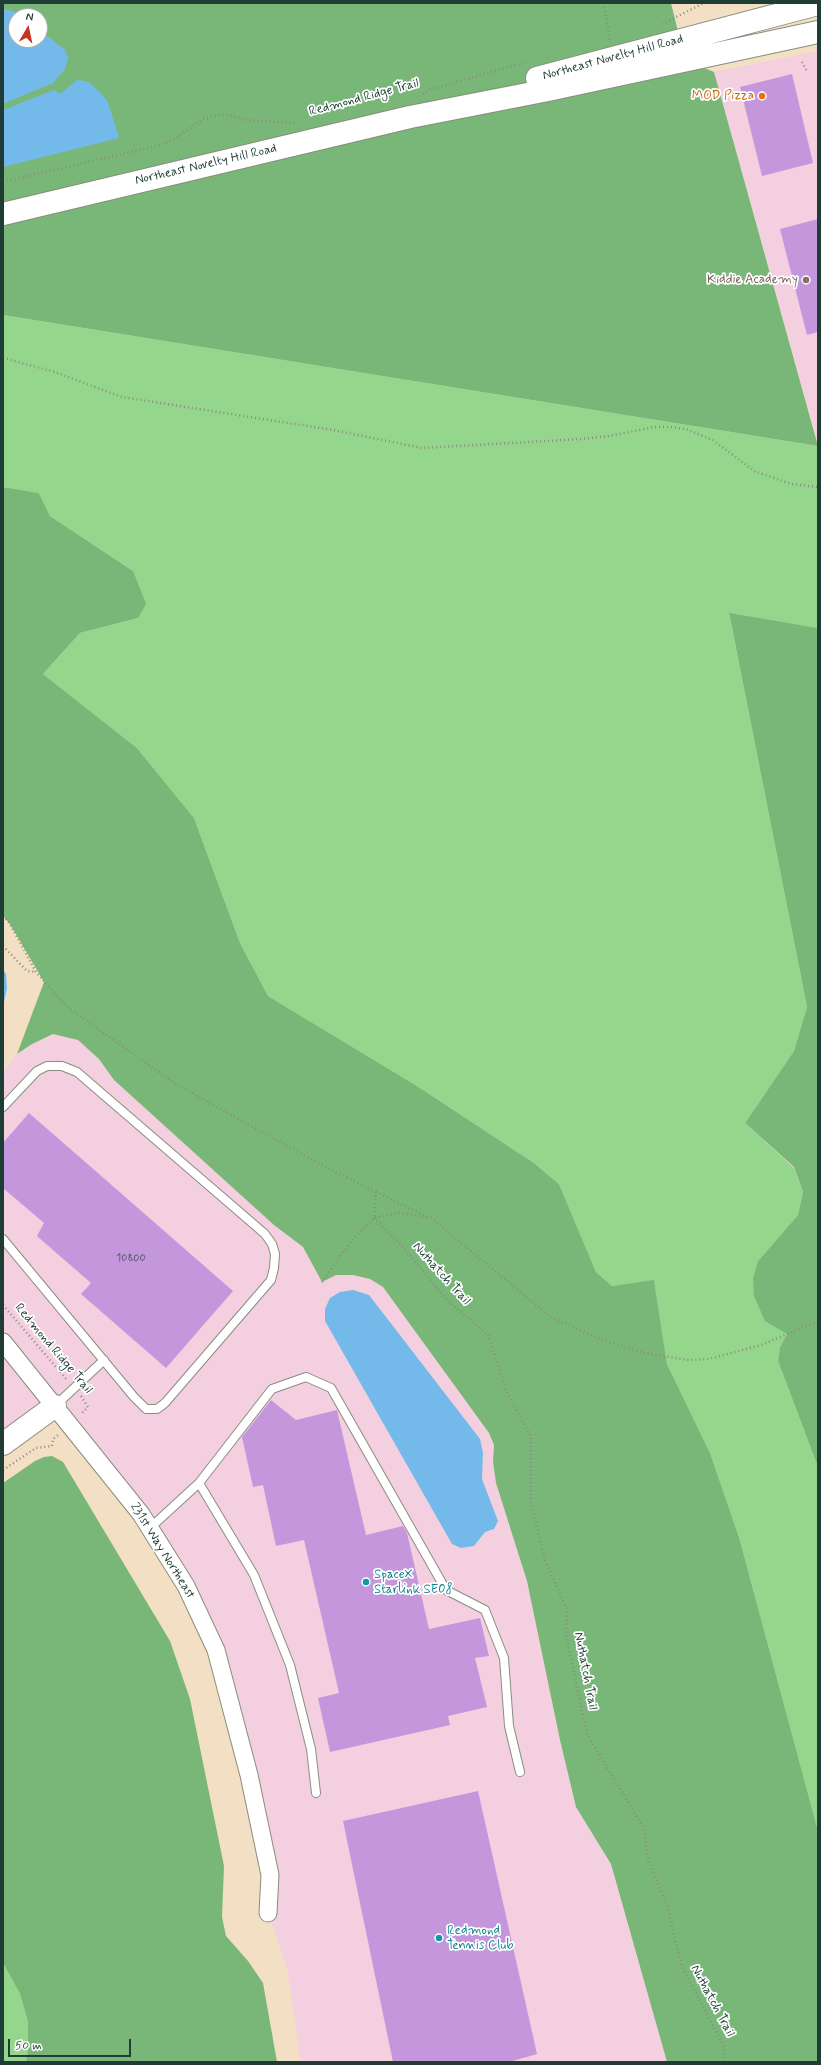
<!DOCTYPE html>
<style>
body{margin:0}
#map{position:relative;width:821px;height:2065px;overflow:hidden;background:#f3dfc4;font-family:Mynerve,sans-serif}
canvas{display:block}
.frame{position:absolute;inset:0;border:4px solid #1f3d34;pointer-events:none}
.north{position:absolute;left:8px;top:8px;width:40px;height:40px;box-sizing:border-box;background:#fff;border:1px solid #a5b1ae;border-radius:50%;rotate:9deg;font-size:11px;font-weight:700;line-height:16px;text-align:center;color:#1f3d34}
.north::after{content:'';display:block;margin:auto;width:14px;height:18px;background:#c8321e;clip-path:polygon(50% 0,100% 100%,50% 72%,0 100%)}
.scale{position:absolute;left:8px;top:2039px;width:123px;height:18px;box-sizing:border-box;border:2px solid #1f3d34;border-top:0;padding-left:5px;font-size:12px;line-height:14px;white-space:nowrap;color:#1f3d34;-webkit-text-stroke:3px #fff;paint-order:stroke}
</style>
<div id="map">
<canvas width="821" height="2065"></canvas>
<div class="frame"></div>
<div class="north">N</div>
<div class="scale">50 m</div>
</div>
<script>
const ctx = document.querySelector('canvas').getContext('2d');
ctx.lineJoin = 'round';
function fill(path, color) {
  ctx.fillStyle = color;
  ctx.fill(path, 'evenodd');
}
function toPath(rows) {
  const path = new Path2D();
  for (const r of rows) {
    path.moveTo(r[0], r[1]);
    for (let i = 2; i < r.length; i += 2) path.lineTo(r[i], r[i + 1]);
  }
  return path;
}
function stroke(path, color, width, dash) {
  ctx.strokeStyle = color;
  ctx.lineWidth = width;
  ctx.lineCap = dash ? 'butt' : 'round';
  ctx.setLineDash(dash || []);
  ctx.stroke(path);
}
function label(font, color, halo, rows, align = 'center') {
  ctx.font = font + ' Mynerve,sans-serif';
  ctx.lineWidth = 3.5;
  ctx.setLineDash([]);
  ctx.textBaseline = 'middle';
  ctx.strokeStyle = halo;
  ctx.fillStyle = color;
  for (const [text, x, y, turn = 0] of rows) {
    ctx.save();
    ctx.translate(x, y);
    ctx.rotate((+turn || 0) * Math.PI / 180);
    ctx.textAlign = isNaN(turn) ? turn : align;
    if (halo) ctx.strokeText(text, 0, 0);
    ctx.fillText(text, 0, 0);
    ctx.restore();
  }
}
fill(toPath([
 [818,51,818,443,714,72],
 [53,1034,78,1039,99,1059,114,1080,274,1225,303,1247,315,1269,336,1275,353,1275,370,1279,383,1287,489,1433,494,1445,493,1462,496,1483,527,1581,560,1740,576,1807,611,1864,667,2062,301,2062,287,1968,268,1913,249,1775,186,1586,55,1406,3,1444,3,1073,17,1054,32,1044]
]), '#f3cfe0');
fill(toPath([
 [3,315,818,446,818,628,729,614,807,1007,794,1051,745,1123,794,1168,803,1192,798,1215,758,1261,787,1334,780,1347,778,1361,818,1467,818,1831,739,1537,710,1453,667,1364,654,1281,612,1286,596,1272,559,1184,534,1163,417,1086,268,996,240,943,194,818,137,748,43,674,80,633,138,618,133,571,50,516,39,493,3,487],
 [3,1963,20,1994,28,2022,28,2049,26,2062,3,2062]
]), '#95d68d');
fill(toPath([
 [3,3,671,3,685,60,714,72,818,446,3,315],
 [16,16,40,16,40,40,16,40],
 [3,487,39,493,50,516,133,571,146,604,138,618,80,633,43,674,137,748,194,818,240,943,268,996,417,1086,534,1163,559,1184,596,1272,612,1286,654,1280,667,1364,710,1453,739,1537,818,1831,818,2062,667,2062,611,1864,576,1807,560,1740,527,1581,496,1483,493,1462,494,1445,489,1433,383,1287,370,1279,353,1275,336,1275,322,1282,303,1247,274,1225,114,1080,99,1059,78,1040,53,1034,32,1044,17,1054,44,982,10,924,3,916],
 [729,613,818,628,818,1467,778,1361,780,1347,787,1334,765,1321,754,1296,753,1279,758,1261,798,1215,803,1192,794,1167,745,1123,794,1051,807,1007],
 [52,1456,63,1462,170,1641,190,1699,224,1866,222,1917,226,1936,248,1961,263,1983,277,2062,26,2062,28,2049,28,2022,20,1994,3,1963,3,1483,35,1461,44,1457]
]), '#78b778');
fill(toPath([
 [3,9,12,11,22,16,16,16,16,40,40,40,40,30,65,50,68,58,65,69,53,83,3,104],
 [77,80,85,81,91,84,100,92,108,102,119,138,3,167,3,110,54,90,60,94],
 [3,969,6,974,7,988,3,1007],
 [353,1290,369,1295,480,1439,483,1453,482,1479,498,1521,494,1529,485,1532,474,1546,461,1548,452,1544,325,1321,325,1309,330,1298,340,1292]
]), '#73baea');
fill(toPath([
 [792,74,813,163,762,176,740,87],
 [818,219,818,332,807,335,780,229],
 [29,1113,233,1291,166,1368,81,1294,91,1283,37,1236,44,1223,3,1188,3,1143],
 [271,1400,296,1420,337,1410,366,1535,403,1526,407,1533,429,1629,480,1618,489,1656,475,1658,487,1707,448,1716,450,1725,330,1752,318,1698,339,1693,304,1540,276,1546,263,1485,253,1487,242,1437],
 [478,1791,537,2054,509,2062,393,2062,343,1821]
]), '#c497dd');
const lane = toPath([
 [3,1107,37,1071,47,1066,62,1066,77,1072,265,1234,272,1244,275,1254,274,1268,271,1280,165,1403,157,1409,146,1409,134,1397,3,1239],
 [55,1406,104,1360],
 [199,1483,272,1389,306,1377,331,1388,446,1590,485,1610,504,1658,509,1726,520,1772],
 [150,1528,199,1483,254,1575,290,1665,311,1749,316,1793]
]);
const street = toPath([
 [3,1342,141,1514,186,1586,216,1650,249,1775,270,1875,268,1913]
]);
const secondary = toPath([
 [537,78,818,4],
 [3,214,410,117,548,90,818,32],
 [3,1444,55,1406]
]);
stroke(lane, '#898e7c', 10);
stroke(street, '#898e7c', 19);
stroke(secondary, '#898e7c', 24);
stroke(toPath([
 [604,3,610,40],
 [662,24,704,3],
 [802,62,807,71],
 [423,94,429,90,526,62],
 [3,182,160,145,173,140,203,119,218,115,229,115,246,120,297,123],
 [3,358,55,372,122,397,333,430,422,448,582,439,609,436,655,427,669,427,686,429,713,440,754,471,791,484,818,487],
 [3,916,10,924,36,972,66,1006,174,1083,316,1162,376,1192,374,1218],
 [3,946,27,971,36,972],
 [376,1192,428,1217],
 [374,1218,397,1240,448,1301,488,1335,508,1395,531,1437,531,1502,545,1560,567,1610,566,1635,587,1734,644,1829,648,1858,668,1909,682,1967,725,2048,722,2062],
 [322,1282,352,1240,374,1218,399,1213,431,1218,552,1318,603,1340,644,1353,689,1360,709,1359,761,1345,818,1321],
 [3,1305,67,1380],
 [81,1396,88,1407,81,1414],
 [3,1470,36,1448,52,1446,53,1439,58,1435]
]), '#898e7c', 2.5, [1, 3]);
stroke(lane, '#fff', 8);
stroke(street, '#fff', 17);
stroke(secondary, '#fff', 22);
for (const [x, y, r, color] of [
 [762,96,4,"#e8710a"],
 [806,280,4,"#8d6e63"],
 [366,1582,4,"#0f9aa8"],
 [439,1938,4,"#0f9aa8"]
]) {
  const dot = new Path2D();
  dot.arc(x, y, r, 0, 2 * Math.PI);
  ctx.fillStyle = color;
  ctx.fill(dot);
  stroke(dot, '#fff', 1.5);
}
label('11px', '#48545e', null, [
 ["10800",131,1259]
]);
label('13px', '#1f3d34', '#fff', [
 ["Northeast Novelty Hill Road",613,58,-15],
 ["Redmond Ridge Trail",364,98,-15],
 ["Northeast Novelty Hill Road",206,165,-13],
 ["Nuthatch Trail",441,1274,48],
 ["Redmond Ridge Trail",53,1349,50],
 ["231st Way Northeast",162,1551,58],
 ["Nuthatch Trail",585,1671,79],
 ["Nuthatch Trail",712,2001,62]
]);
label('13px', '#c56008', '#fff', [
 ["MOD Pizza",754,96]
], 'right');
label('13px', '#785e54', '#fff', [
 ["Kiddie Academy",798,280]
], 'right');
label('13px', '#0d838f', '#fff', [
 ["SpaceX",374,1575],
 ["Starlink SE08",374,1590],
 ["Redmond",447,1931],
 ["Tennis Club",447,1946]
], 'left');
</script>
